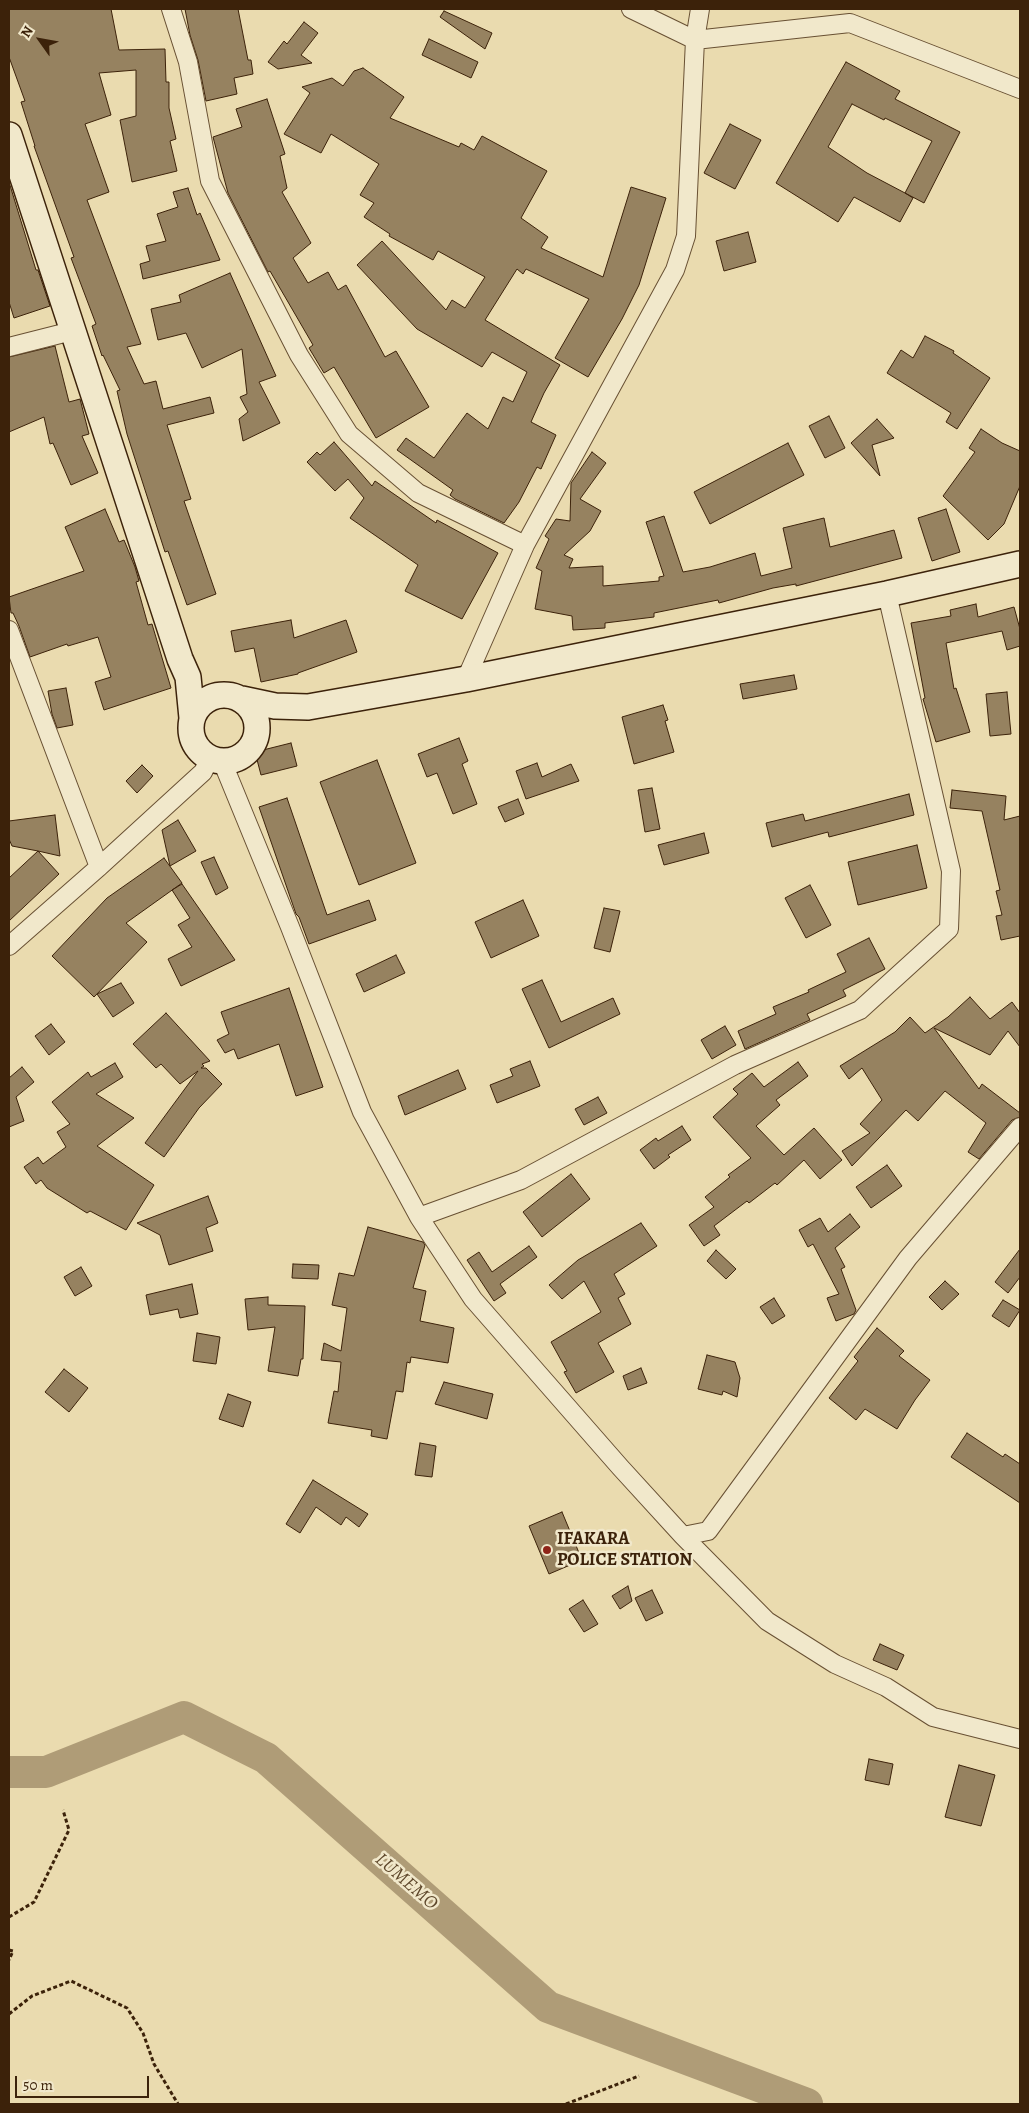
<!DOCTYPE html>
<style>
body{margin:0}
#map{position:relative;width:1029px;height:2113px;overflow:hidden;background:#eadbaf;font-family:Alegreya,serif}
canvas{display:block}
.frame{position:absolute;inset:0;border:10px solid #3c220a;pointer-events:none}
.north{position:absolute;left:15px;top:15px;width:50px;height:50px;-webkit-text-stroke:4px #f1e8cb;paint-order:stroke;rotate:302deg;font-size:14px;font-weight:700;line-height:20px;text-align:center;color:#3c220a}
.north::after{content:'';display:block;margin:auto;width:18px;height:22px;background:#3c220a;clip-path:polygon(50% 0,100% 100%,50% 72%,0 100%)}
.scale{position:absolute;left:15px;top:2076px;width:134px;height:22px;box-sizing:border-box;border:2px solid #3c220a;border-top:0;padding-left:6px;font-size:15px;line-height:18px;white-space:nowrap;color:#3c220a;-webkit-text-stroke:4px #f1e8cb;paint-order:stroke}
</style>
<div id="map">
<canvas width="1029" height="2113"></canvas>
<div class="frame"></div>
<div class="north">N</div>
<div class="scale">50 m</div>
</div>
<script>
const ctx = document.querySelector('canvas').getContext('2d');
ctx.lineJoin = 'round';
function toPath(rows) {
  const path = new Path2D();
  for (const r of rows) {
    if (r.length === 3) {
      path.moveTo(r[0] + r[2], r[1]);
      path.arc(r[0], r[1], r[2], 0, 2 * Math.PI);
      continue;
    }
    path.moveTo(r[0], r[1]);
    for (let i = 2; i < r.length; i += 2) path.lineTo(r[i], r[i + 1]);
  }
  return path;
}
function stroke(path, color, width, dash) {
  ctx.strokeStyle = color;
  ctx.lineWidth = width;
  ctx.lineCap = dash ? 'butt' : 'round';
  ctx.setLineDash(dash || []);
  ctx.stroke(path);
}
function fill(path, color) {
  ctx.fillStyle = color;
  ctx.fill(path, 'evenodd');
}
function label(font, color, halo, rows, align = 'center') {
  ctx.font = font + ' Alegreya,serif';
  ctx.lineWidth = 5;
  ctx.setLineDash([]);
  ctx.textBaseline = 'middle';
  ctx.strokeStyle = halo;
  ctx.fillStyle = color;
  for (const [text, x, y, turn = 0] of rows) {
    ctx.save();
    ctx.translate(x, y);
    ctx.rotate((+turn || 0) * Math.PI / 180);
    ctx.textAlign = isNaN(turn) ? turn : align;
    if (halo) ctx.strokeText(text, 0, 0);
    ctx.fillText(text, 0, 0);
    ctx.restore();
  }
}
stroke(toPath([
 [9,1772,46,1772,184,1717,266,1758,548,2007,807,2104]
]), '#af9c77', 32);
const building = toPath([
 [9,9,111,9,119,50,165,49,166,82,169,82,169,108,176,139,170,141,177,171,132,182,120,120,136,116,136,70,99,73,111,115,85,124,109,192,87,200,141,344,127,347,144,384,156,381,163,409,210,397,214,413,167,425,191,499,184,501,216,594,187,605,168,551,165,552,127,434,117,391,120,390,103,355,102,356,92,326,96,324,71,258,74,257,34,146,35,146,21,102,25,101,9,57,9,9],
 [185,9,238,9,248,60,251,60,253,74,234,78,237,94,206,101,198,60,190,35,185,9],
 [444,11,492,33,485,49,440,17,444,11],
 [304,22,318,33,301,55,312,63,278,69,268,62,284,41,287,44,304,22],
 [429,39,478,62,471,78,422,55,429,39],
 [846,62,900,91,895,99,960,132,924,203,905,193,913,198,900,222,854,197,838,222,776,183,846,62],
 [852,104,884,120,885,118,932,141,905,193,867,173,828,147,852,104],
 [363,68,404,97,390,118,459,147,461,143,474,150,482,136,547,171,521,218,548,237,541,248,603,277,631,187,666,198,639,285,622,319,588,377,555,358,589,299,526,269,523,274,517,269,485,320,560,365,544,393,531,422,556,435,541,469,537,467,519,502,504,523,455,499,450,495,453,490,397,450,406,438,434,458,467,413,488,429,503,397,513,402,527,372,492,352,482,367,417,329,357,265,382,241,446,310,452,300,465,308,485,277,438,251,433,260,389,236,390,234,364,217,374,203,360,195,379,164,331,134,321,153,284,134,310,93,302,87,332,78,343,86,354,71,363,68],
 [267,99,285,154,280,156,287,188,282,192,311,243,293,258,308,283,328,272,338,290,346,285,385,357,396,351,429,407,376,438,334,367,324,373,309,348,313,345,270,271,268,272,228,193,213,137,242,127,236,109,267,99],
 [730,124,761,140,735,189,704,173,730,124],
 [9,182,36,270,38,270,50,306,14,318,9,302,9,182],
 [188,188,197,215,200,213,220,260,143,279,140,264,150,261,146,246,166,241,157,214,178,207,173,192,188,188],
 [748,232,756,262,724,271,716,241,748,232],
 [230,273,276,376,259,382,280,423,243,441,239,419,248,412,240,397,247,394,242,349,202,368,186,333,158,340,151,309,181,302,179,295,230,273],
 [925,336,954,351,953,353,990,378,957,429,946,422,951,413,887,373,901,350,913,358,925,336],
 [55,346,69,402,80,399,89,434,82,436,98,473,71,485,53,443,50,444,44,417,9,432,9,357,55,346],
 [829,416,845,448,825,458,809,426,829,416],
 [877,419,894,438,872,445,880,476,851,443,877,419],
 [981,429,1002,443,1020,451,1020,486,1004,524,988,540,943,496,975,452,969,448,981,429],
 [334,442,372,486,375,481,436,523,437,520,498,553,462,619,405,591,418,565,350,518,364,498,348,479,335,491,307,462,317,452,320,455,334,442],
 [788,443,804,475,710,524,694,492,788,443],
 [592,452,606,463,580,499,601,511,590,531,564,555,573,559,569,568,603,566,603,586,659,581,659,577,664,576,646,522,664,516,683,572,710,567,755,553,761,576,792,568,783,528,824,518,830,547,894,530,902,558,796,586,796,584,773,588,719,603,718,600,654,613,654,617,605,623,605,628,573,630,572,616,535,609,542,571,536,568,549,539,545,536,556,519,570,521,571,483,592,452],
 [105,509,119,542,124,540,135,567,139,581,136,582,148,625,152,624,171,688,104,710,95,682,111,677,98,637,68,646,67,644,30,657,19,626,13,613,11,613,9,597,84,571,65,527,105,509],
 [946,509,960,552,932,561,918,518,946,509],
 [976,604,978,617,1014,607,1020,629,1020,646,1007,650,1002,631,946,643,954,689,956,688,970,732,936,742,923,699,925,698,911,623,951,616,950,610,976,604],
 [291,620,294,638,346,620,357,652,298,673,298,674,261,682,254,648,235,652,231,631,291,620],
 [794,675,797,689,743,699,740,684,794,675],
 [66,688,73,725,57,728,52,714,48,691,66,688],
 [1007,692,1011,734,990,736,986,694,1007,692],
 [663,705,668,720,665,721,674,752,634,764,622,717,663,705],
 [459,738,468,761,462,764,477,804,453,814,437,773,427,777,418,754,459,738],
 [291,743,297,766,261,775,255,752,291,743],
 [377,760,416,863,359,885,320,782,377,760],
 [537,763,542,777,571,764,579,781,526,799,516,771,537,763],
 [142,765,153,776,137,793,126,781,142,765],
 [652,788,660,829,645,832,638,790,652,788],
 [952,790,1006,796,1004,820,1020,816,1020,936,1001,940,996,916,1002,915,996,891,1000,890,982,811,950,808,952,790],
 [909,794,914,815,829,837,828,832,772,847,766,823,803,814,805,821,909,794],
 [287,798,327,915,369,900,376,920,309,944,299,917,296,914,259,807,287,798],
 [518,799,524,814,505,822,498,807,518,799],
 [55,815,60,856,38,851,59,874,9,921,9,878,38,851,12,846,9,839,9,821,55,815],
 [178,820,196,851,170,866,162,830,178,820],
 [704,833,709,853,664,865,658,845,704,833],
 [917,845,927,888,858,905,848,862,917,845],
 [214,857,228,888,216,895,201,862,214,857],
 [164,858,182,883,126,923,147,942,94,997,52,956,107,898,164,858],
 [182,884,235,960,181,986,168,959,192,947,178,925,190,918,172,890,182,884],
 [810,885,831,925,806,938,785,898,810,885],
 [523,900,539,936,491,958,475,922,523,900],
 [604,908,620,911,610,952,594,948,604,908],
 [869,938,885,969,843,990,846,996,807,1014,810,1020,745,1049,738,1031,776,1014,773,1007,809,992,808,990,846,972,837,954,869,938],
 [396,955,405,973,364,992,356,974,396,955],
 [542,980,561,1022,613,998,620,1014,549,1048,522,989,542,980],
 [121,983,134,1003,113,1017,97,994,121,983],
 [289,988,323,1087,296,1096,279,1044,238,1059,234,1049,225,1053,217,1040,229,1034,221,1012,289,988],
 [970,997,990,1019,1012,1002,1020,1013,1020,1047,1008,1031,990,1055,934,1028,979,1089,982,1084,1020,1113,1020,1117,1012,1120,979,1159,968,1152,986,1123,945,1091,918,1121,906,1110,852,1166,842,1151,870,1133,860,1124,882,1100,862,1068,849,1079,840,1066,895,1032,910,1017,925,1033,948,1017,970,997],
 [166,1013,210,1061,202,1064,204,1066,201,1068,206,1068,222,1084,199,1108,164,1157,145,1143,198,1071,180,1084,161,1064,156,1068,133,1044,166,1013],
 [51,1024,65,1042,49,1055,35,1036,51,1024],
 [725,1026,736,1045,712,1059,701,1040,725,1026],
 [530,1061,540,1086,497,1103,490,1085,513,1076,510,1069,530,1061],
 [798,1062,808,1076,776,1100,780,1105,756,1126,784,1155,814,1128,842,1160,820,1179,804,1160,777,1185,775,1183,749,1203,747,1201,714,1226,720,1235,704,1246,689,1225,714,1207,705,1197,730,1177,728,1175,751,1158,713,1117,738,1094,733,1089,752,1073,764,1087,798,1062],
 [115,1063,123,1077,96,1094,134,1118,97,1146,154,1185,126,1230,90,1211,87,1213,47,1188,41,1180,36,1184,24,1167,38,1157,43,1164,66,1147,57,1132,70,1124,52,1102,88,1072,91,1077,115,1063],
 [22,1067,34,1082,16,1097,24,1121,9,1127,9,1078,22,1067],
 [458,1070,466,1089,405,1115,398,1096,458,1070],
 [598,1097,607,1113,584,1125,575,1109,598,1097],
 [682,1126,691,1140,668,1155,670,1157,654,1169,640,1150,656,1138,658,1141,682,1126],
 [887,1165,902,1186,871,1208,856,1187,887,1165],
 [571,1174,590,1199,542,1237,523,1212,571,1174],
 [208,1196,218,1223,206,1228,213,1251,169,1265,160,1235,137,1223,208,1196],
 [850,1214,860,1227,835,1248,845,1267,841,1269,856,1310,854,1314,836,1321,827,1298,839,1294,813,1244,808,1247,799,1230,820,1218,828,1232,850,1214],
 [641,1223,657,1246,614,1274,625,1294,618,1298,631,1324,598,1343,614,1372,576,1393,564,1372,567,1371,551,1342,601,1312,584,1281,562,1299,549,1285,578,1260,641,1223],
 [368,1227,423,1242,425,1245,413,1288,426,1291,420,1321,454,1328,448,1363,411,1357,410,1363,407,1362,403,1392,396,1391,387,1439,371,1436,372,1430,328,1423,334,1391,338,1392,341,1362,321,1360,324,1343,341,1351,347,1308,332,1305,339,1273,354,1276,368,1227],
 [529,1246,537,1257,500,1284,506,1293,494,1301,467,1260,479,1252,492,1272,529,1246],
 [1020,1249,1020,1277,1008,1293,995,1282,1020,1249],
 [716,1250,736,1269,726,1279,707,1261,716,1250],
 [293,1264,319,1265,318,1279,292,1278,293,1264],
 [81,1267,92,1286,75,1296,64,1277,81,1267],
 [945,1281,959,1294,942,1310,929,1297,945,1281],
 [192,1284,198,1314,180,1318,178,1309,150,1315,146,1295,192,1284],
 [268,1297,268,1305,305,1306,303,1359,301,1359,298,1376,268,1371,275,1327,248,1330,245,1299,268,1297],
 [774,1298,785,1316,772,1324,760,1307,774,1298],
 [1003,1300,1020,1310,1009,1327,992,1316,1003,1300],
 [877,1328,904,1351,899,1356,930,1380,915,1400,897,1429,865,1409,856,1420,829,1398,858,1361,854,1357,877,1328],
 [197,1333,220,1337,216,1364,193,1361,197,1333],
 [707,1355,735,1362,740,1378,737,1397,723,1391,722,1395,698,1389,707,1355],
 [641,1368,647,1383,628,1390,623,1376,641,1368],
 [64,1369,88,1388,69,1412,45,1392,64,1369],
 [444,1382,493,1394,487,1419,435,1404,444,1382],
 [228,1394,251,1402,243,1427,219,1419,228,1394],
 [967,1433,1003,1457,1005,1454,1020,1464,1020,1503,951,1457,967,1433],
 [420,1443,436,1446,432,1477,415,1475,420,1443],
 [313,1480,368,1514,359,1527,346,1517,341,1525,316,1507,300,1533,286,1524,313,1480],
 [562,1512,582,1560,549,1574,529,1526,562,1512],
 [628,1586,632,1601,620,1609,612,1596,628,1586],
 [652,1590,663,1613,646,1621,635,1598,652,1590],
 [583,1600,598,1624,584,1632,569,1609,583,1600],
 [880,1644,904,1655,897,1670,873,1660,880,1644],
 [869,1759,893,1764,889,1785,865,1780,869,1759],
 [959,1765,995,1775,981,1826,945,1817,959,1765]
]);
fill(building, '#968260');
stroke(building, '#3c220a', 1);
const minor = toPath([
 [171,9,188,62,210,181,299,355,349,434,418,493,525,545],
 [631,9,695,40,850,23,1020,89],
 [9,347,72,331],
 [9,630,99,867],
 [466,679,525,545,675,270,686,236,695,40,700,9],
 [222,761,290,927,362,1112,419,1217,473,1299,620,1467,683,1536,708,1531,908,1258,1020,1127],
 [9,946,99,867,203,772,210,758],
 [419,1217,521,1180,735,1065,860,1010,949,929,951,871,887,594],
 [683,1536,767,1621,835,1664,886,1687,933,1717,1020,1739]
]);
const secondary = toPath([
 [9,135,180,659,188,677,192,718],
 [224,728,33],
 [242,699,275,706,308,707,466,679,887,594,1020,564]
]);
stroke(minor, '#685033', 20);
stroke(secondary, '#3c220a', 28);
stroke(toPath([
 [9,1917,34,1902,69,1830,63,1810],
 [9,1950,13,1951,9,1960],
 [9,2014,32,1996,71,1981,127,2008,143,2033,154,2064,178,2104],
 [566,2104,639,2076]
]), '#3c220a', 3, [4, 2.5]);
stroke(minor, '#f1e8cb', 18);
stroke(secondary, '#f1e8cb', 25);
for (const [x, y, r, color] of [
 [547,1550,5,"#8f2418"]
]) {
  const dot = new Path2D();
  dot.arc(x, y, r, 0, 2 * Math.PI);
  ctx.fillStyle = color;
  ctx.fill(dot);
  stroke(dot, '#f1e8cb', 2);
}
label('bold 18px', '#3c220a', '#f1e8cb', [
 ["IFAKARA",557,1540],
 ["POLICE STATION",557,1561]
], 'left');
label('italic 19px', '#5e472b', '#f1e8cb', [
 ["LUMEMO",406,1882,41]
]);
</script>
